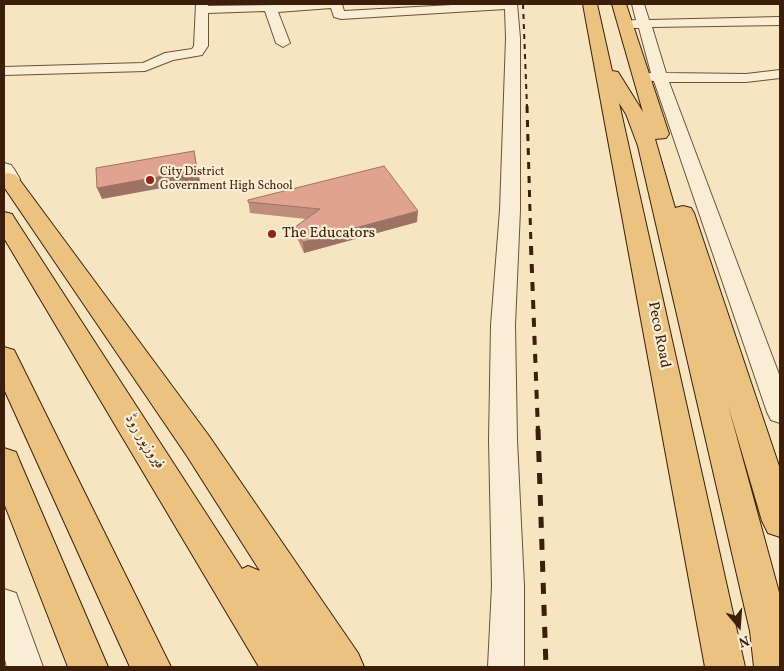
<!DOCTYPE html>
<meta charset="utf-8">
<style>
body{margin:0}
#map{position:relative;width:784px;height:671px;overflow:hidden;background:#f7e4c0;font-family:Vollkorn,serif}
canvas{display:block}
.frame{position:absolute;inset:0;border:5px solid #3c1e0a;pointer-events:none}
.north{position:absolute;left:714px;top:601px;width:50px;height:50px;-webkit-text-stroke:4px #faedd6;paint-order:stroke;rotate:162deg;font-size:14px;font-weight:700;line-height:20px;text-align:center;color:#3c1e0a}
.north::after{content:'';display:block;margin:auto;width:18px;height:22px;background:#3c1e0a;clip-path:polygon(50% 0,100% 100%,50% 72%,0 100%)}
</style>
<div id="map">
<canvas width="784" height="671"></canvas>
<div class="frame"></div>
<div class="north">N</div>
</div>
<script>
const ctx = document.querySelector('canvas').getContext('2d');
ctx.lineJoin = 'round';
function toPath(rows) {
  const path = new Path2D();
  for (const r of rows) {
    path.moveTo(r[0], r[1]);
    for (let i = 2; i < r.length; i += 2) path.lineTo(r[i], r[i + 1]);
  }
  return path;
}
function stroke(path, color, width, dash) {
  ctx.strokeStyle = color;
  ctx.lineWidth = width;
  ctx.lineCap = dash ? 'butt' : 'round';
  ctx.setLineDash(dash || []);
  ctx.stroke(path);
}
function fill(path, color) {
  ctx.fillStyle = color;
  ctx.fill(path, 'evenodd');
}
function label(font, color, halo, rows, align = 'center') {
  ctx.font = font + ' Vollkorn,Amiri,serif';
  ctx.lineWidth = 4.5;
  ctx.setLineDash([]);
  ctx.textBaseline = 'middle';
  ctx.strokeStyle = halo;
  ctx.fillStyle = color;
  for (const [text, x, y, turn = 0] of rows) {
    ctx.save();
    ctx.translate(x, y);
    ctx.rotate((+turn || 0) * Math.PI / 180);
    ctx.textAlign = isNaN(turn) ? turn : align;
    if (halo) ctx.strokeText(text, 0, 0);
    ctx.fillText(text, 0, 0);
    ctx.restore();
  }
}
const minor = toPath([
 [196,4,208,4,208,6,342,4,344,11,470,4,517,4,520,38,520,210,515,325,517,440,524,586,524,667,488,667,492,586,489,440,491,325,500,210,506,38,505,9,341,19,334,17,331,8,278,12,290,43,283,47,276,43,265,11,208,13,208,46,202,55,173,60,145,71,4,75,4,67,143,63,165,53,192,49,194,46,196,4],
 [632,4,644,4,649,20,780,17,780,25,652,27,666,73,746,74,780,70,780,78,746,82,669,82,780,377,780,423,771,420,767,412,654,81,640,80,638,77,640,74,651,73,639,28,630,28,624,24,625,21,636,20,632,4],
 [4,589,16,593,43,667,7,667,4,656,4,589]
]);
const tertiary = toPath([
 [4,163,11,165,14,169,20,179,16,183,9,185,4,184,4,163]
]);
const primary = toPath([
 [583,4,597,4,612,71,618,72,643,112,612,4,626,4,669,134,666,138,655,139,675,208,683,206,691,208,694,213,780,469,780,537,768,533,762,521,728,405,780,596,780,667,754,667,750,631,638,146,626,114,619,103,745,667,705,667,583,4],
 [9,173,16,175,209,436,358,653,364,667,259,667,4,238,4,212,12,214,15,219,242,569,248,566,260,571,187,456,4,187,4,174,9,173],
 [4,347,14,350,18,358,171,667,130,667,4,389,4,347],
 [4,448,16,452,20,462,108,667,68,667,4,503,4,448]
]);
stroke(minor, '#6b5038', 2);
stroke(tertiary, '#6b5038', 2);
stroke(primary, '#3c1e0a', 2);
fill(minor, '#faedd6');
fill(tertiary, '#faedd6');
fill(primary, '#ecc280');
stroke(toPath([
 [523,4,527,107]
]), '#3c1e0a', 2, [5, 5]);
stroke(toPath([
 [527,106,531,247]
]), '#3c1e0a', 3, [7, 7]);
stroke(toPath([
 [531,246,538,431]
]), '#3c1e0a', 4, [9, 9]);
stroke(toPath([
 [538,429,546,667]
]), '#3c1e0a', 5, [11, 11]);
fill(toPath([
 [248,200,417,222,304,253,297,238,295,227,306,219,250,213]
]), '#c08c7b');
fill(toPath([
 [194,151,200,181,102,199,97,188],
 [418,211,417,222,304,253,303,242]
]), '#9c7264');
const building = toPath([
 [194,151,197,170,97,188,96,168,194,151],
 [384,166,418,211,303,242,295,227,320,209,248,202,248,200,384,166]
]);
fill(building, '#dfa38f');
stroke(building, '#9c7264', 1);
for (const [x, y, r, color] of [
 [150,180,5,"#8f2418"],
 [272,234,5,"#8f2418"]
]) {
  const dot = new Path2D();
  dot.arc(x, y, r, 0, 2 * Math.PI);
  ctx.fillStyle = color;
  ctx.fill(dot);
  stroke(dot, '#faedd6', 2);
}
label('12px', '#3c1e0a', '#faedd6', [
 ["City District",160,173],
 ["Government High School",160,187]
], 'left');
label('15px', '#3c1e0a', '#faedd6', [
 ["The Educators",282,234]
], 'left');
label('15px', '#3c1e0a', '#faedd6', [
 ["Peco Road",658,335,79],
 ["فیروزپور روڈ",144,442,58]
]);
</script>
